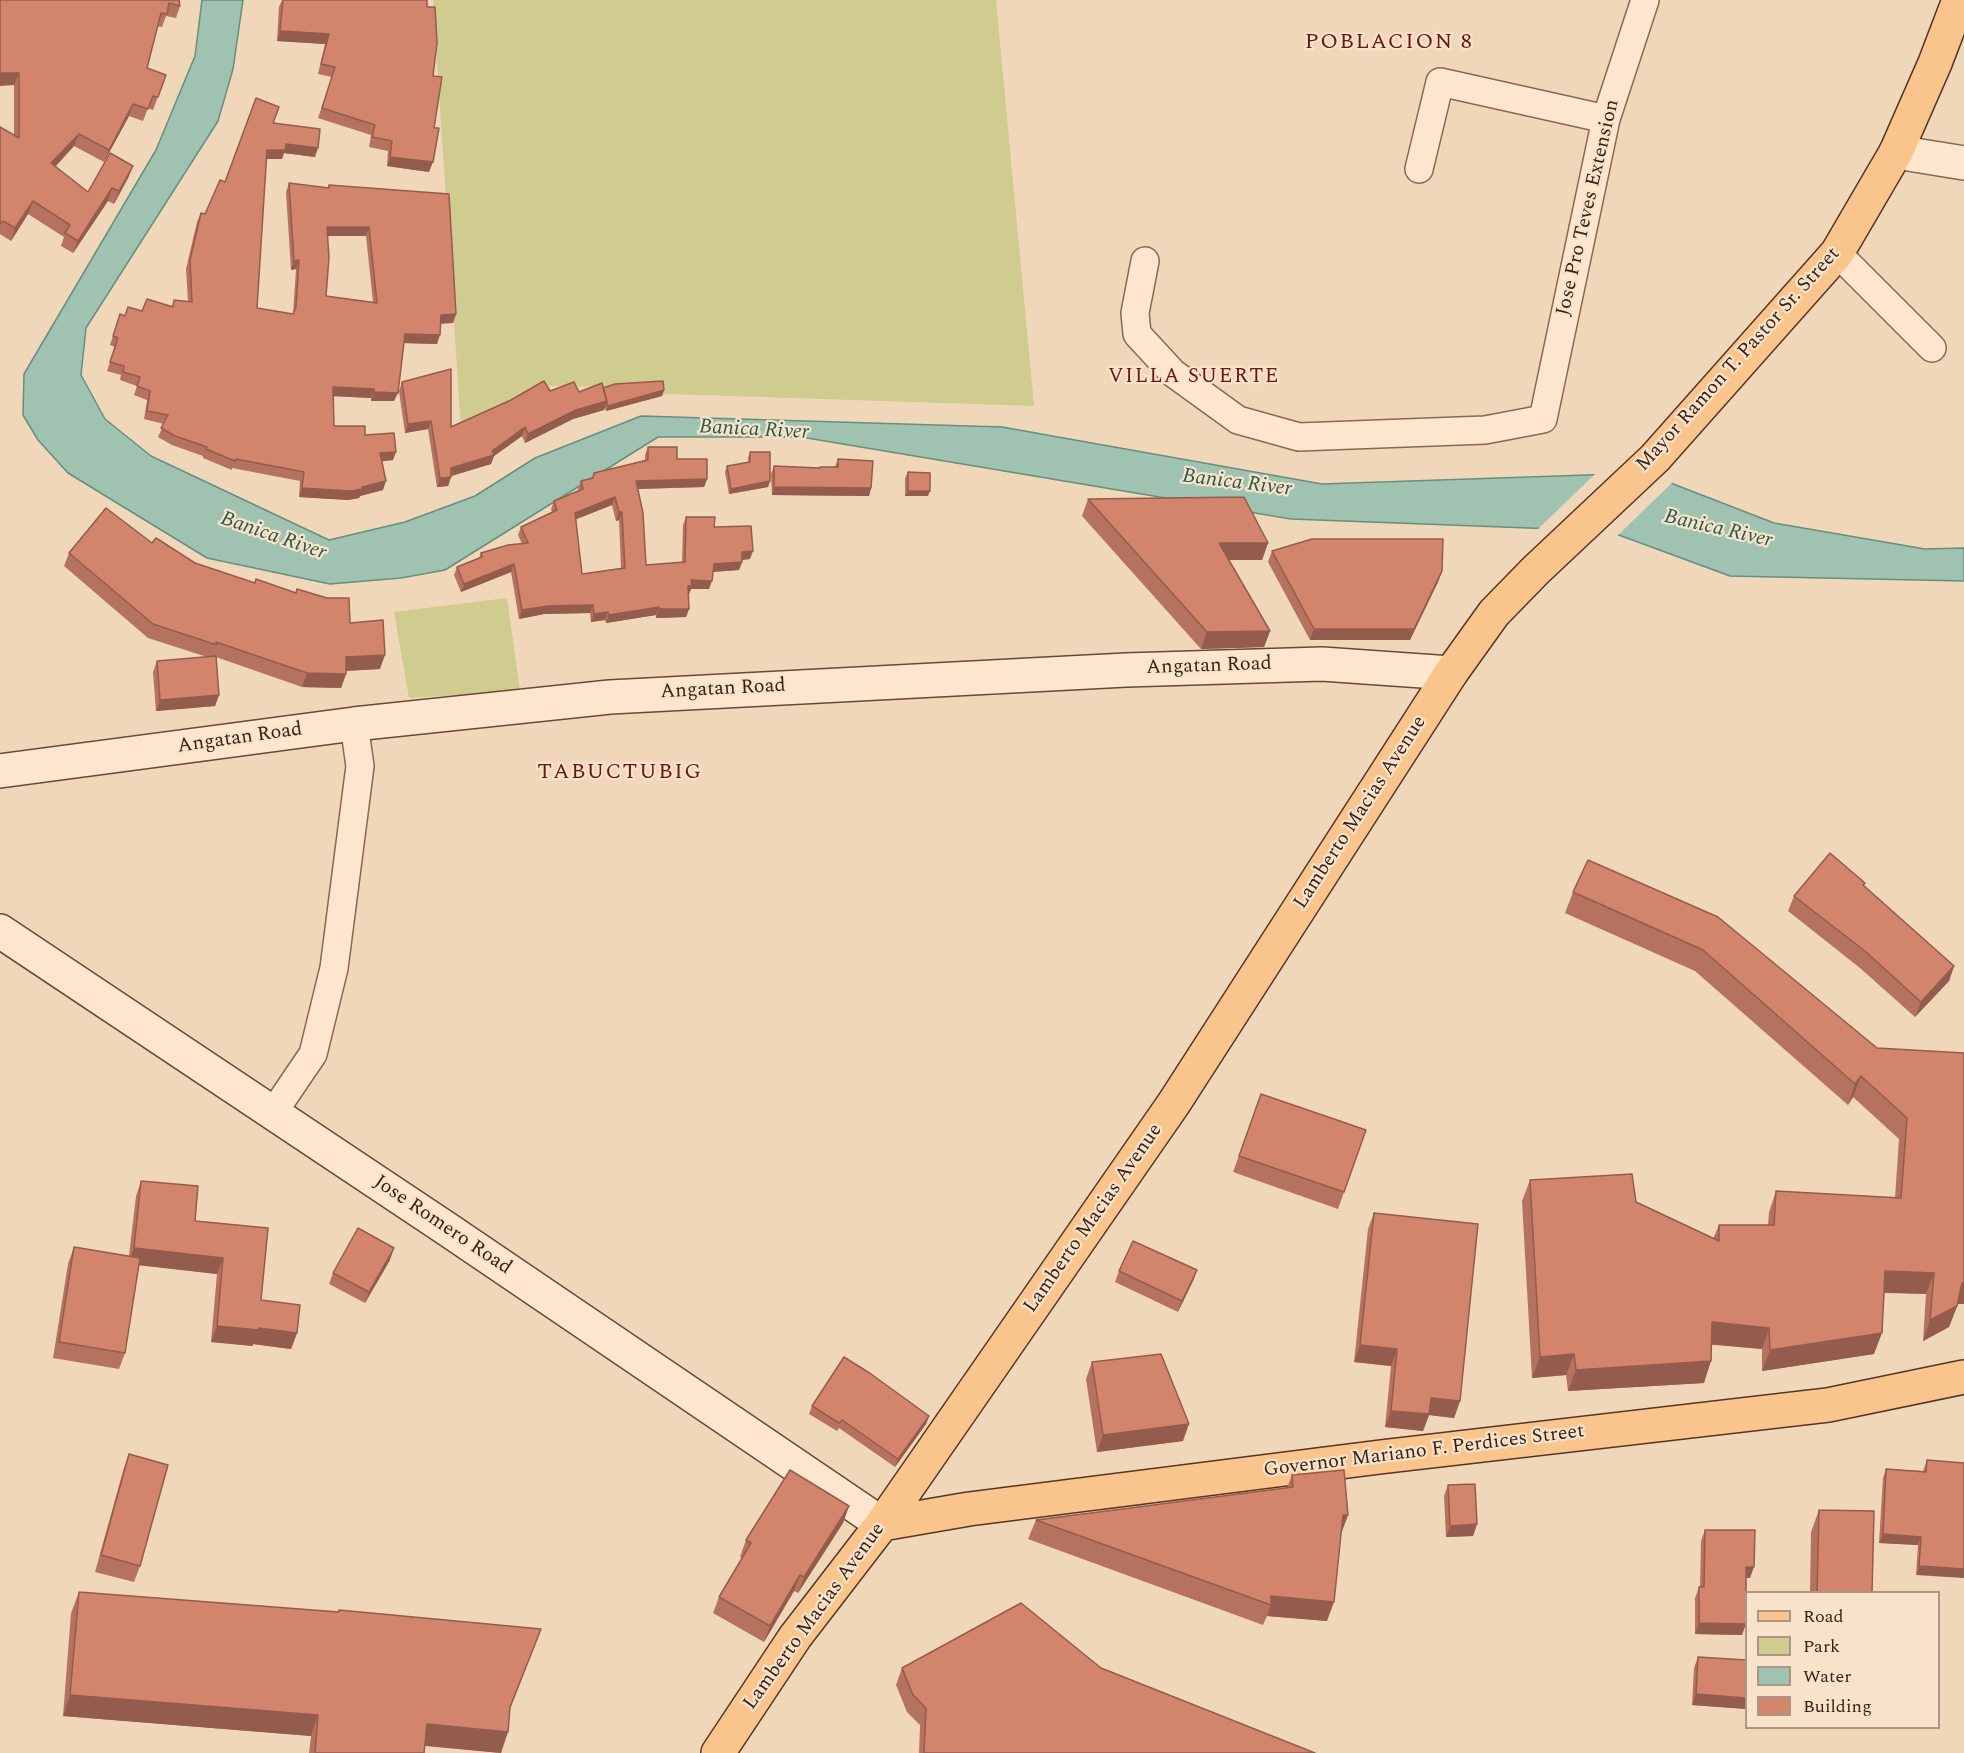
<!DOCTYPE html>
<style>
body{margin:0}
#map{position:relative;width:1964px;height:1753px;overflow:hidden;background:#f1d7ba;font-family:Spectral,serif}
canvas{display:block}
.legend{position:absolute;left:1745px;top:1591px;width:195px;height:138px;box-sizing:border-box;background:#f8e3ca;border:2px solid #ab9684;margin:0;padding:8px 10px;list-style:none;font-size:18px;color:#37221a}
.legend li{display:flex;align-items:center;gap:12px;height:30px}
.legend b{width:30px;border:2px solid #ab9684}
</style>
<div id="map">
<canvas width="1964" height="1753"></canvas>
<ul class="legend">
<li><b style="height:8px;background:#fac48d"></b>Road</li>
<li><b style="height:16px;background:#d0cb8e"></b>Park</li>
<li><b style="height:16px;background:#9fc2b1"></b>Water</li>
<li><b style="height:16px;background:#d3846d"></b>Building</li>
</ul>
</div>
<script>
const ctx = document.querySelector('canvas').getContext('2d');
ctx.lineJoin = 'round';
function fill(path, color) {
  ctx.fillStyle = color;
  ctx.fill(path, 'evenodd');
}
function toPath(rows) {
  const path = new Path2D();
  for (const r of rows) {
    path.moveTo(r[0], r[1]);
    for (let i = 2; i < r.length; i += 2) path.lineTo(r[i], r[i + 1]);
  }
  return path;
}
function stroke(path, color, width, dash) {
  ctx.strokeStyle = color;
  ctx.lineWidth = width;
  ctx.lineCap = dash ? 'butt' : 'round';
  ctx.setLineDash(dash || []);
  ctx.stroke(path);
}
function label(font, color, halo, rows, align = 'center') {
  ctx.font = font + ' Spectral,serif';
  ctx.lineWidth = 4.5;
  ctx.setLineDash([]);
  ctx.textBaseline = 'middle';
  ctx.strokeStyle = halo;
  ctx.fillStyle = color;
  for (const [text, x, y, turn = 0] of rows) {
    ctx.save();
    ctx.translate(x, y);
    ctx.rotate((+turn || 0) * Math.PI / 180);
    ctx.textAlign = isNaN(turn) ? turn : align;
    if (halo) ctx.strokeText(text, 0, 0);
    ctx.fillText(text, 0, 0);
    ctx.restore();
  }
}
fill(toPath([
 [433,0,996,0,1034,406,640,393,638,387,547,386,461,429],
 [507,598,520,691,409,698,394,612]
]), '#d0cb8e');
const water = toPath([
 [202,0,243,0,233,69,218,121,86,328,81,375,105,419,151,456,329,540,405,522,475,496,535,458,641,416,1002,427,1322,484,1645,473,1774,523,1925,549,1964,548,1964,581,1730,576,1608,531,1291,519,801,437,658,437,445,570,401,578,330,584,207,558,68,473,38,440,23,415,24,374,156,150,195,56,202,0]
]);
fill(water, '#9fc2b1');
stroke(water, '#668f7e', 1.5);
fill(toPath([
 [1645,470,1674,481,1616,537,1607,534,1536,531,1597,472]
]), '#f1d7ba');
const minor = toPath([
 [1419,169,1440,82,1606,119],
 [1837,253,1932,348],
 [1145,261,1135,313,1137,334,1173,373,1238,420,1299,437,1485,430,1543,419,1606,119,1645,0],
 [273,1113,313,1054,334,968,360,766,354,724]
]);
const tertiary = toPath([
 [1896,152,1964,163]
]);
const secondary = toPath([
 [0,771,354,724,610,697,1126,670,1322,664,1451,673],
 [0,931,447,1229,882,1524]
]);
const primary = toPath([
 [882,1524,969,1509,1380,1457,1828,1405,1964,1377],
 [718,1753,795,1637,882,1524,1174,1103,1451,673,1494,613,1536,570,1655,458,1837,253,1896,152,1935,63,1959,0]
]);
stroke(minor, '#8a6653', 30);
stroke(tertiary, '#8a6653', 36);
stroke(secondary, '#6b4737', 36);
stroke(primary, '#563528', 36);
stroke(minor, '#fce6ce', 27);
stroke(tertiary, '#fce6ce', 33);
stroke(secondary, '#fce6ce', 33);
stroke(primary, '#fac48d', 33);
fill(toPath([
 [0,0,179,0,180,6,176,18,166,16,162,27,157,26,147,68,166,75,153,110,148,108,143,121,129,116,104,162,74,146,55,166,88,192,133,166,128,178,114,204,108,201,73,253,61,246,64,237,28,214,11,241,0,234,0,127,14,136,14,85],
 [282,0,427,0,433,76,434,128,429,172,387,166,388,151,369,147,371,135,318,118,332,77,318,74,325,44,277,41,279,7],
 [273,123,315,157,284,153,282,159,266,159,257,308,293,314,296,269,291,270,286,192,289,183,328,188,329,185,456,314,453,323,441,323,437,344,404,343,394,401,371,401,371,398,333,396,334,426,365,435,393,460,382,461,383,490,360,496,359,498,348,500,299,497,300,481,232,468,232,470,203,458,203,456,172,445,158,437,164,424,144,419,147,400,134,395,137,386,120,380,121,375,107,371,115,347,110,345,120,314,125,316,128,307,142,311,172,306,174,300,188,302,186,269,197,222,201,213,205,214,225,182],
 [328,236,366,236,373,302,326,296],
 [402,382,451,427,550,391,579,392,603,388,664,390,662,396,606,411,605,408,604,410,573,419,525,443,522,436,494,456,491,464,451,476,448,486,437,487,428,429,405,433,399,391],
 [648,447,677,459,707,479,704,487,638,489,646,565,682,562,683,525,686,517,714,527,750,559,742,560,742,562,739,570,713,572,709,589,691,589,689,594,689,609,686,617,656,618,656,615,606,623,605,620,591,622,590,613,544,614,519,619,511,572,461,592,454,575,457,567,479,558,481,553,522,544,518,535,521,527,552,512,551,509,554,501,578,491,578,489,581,481,593,478,594,473,645,460,645,455],
 [612,505,616,521,619,520,621,568,582,574,576,519],
 [750,452,770,481,768,487,729,494,725,472,727,466,748,462,748,458],
 [838,459,871,488,869,496,772,495,771,474,774,466,820,468,835,467],
 [908,472,928,496,905,496,905,478],
 [1088,499,1268,543,1262,560,1229,560,1270,631,1264,647,1201,649,1082,516],
 [152,543,195,563,350,623,380,669,346,671,346,674,341,688,302,687,216,657,219,695,215,706,156,711,153,672,157,661,207,657,148,638,64,566,69,553],
 [1272,551,1442,571,1438,582,1410,640,1310,640,1268,562],
 [1588,860,1877,1048,1964,1053,1964,1304,1958,1304,1949,1327,1923,1341,1926,1294,1884,1293,1874,1354,1762,1371,1762,1349,1711,1344,1704,1383,1568,1391,1566,1375,1532,1378,1522,1201,1530,1180,1636,1202,1713,1239,1719,1225,1768,1225,1769,1212,1776,1191,1895,1198,1899,1139,1853,1097,1848,1105,1695,971,1565,913,1573,892],
 [1865,883,1864,886,1954,966,1949,981,1915,1017,1860,968,1788,911,1794,896],
 [1261,1094,1366,1130,1338,1209,1233,1172],
 [141,1181,195,1221,261,1300,297,1333,291,1349,253,1344,253,1346,211,1342,217,1274,139,1265,125,1353,119,1369,53,1358,68,1264,74,1247,129,1256,136,1196],
 [1374,1213,1460,1401,1454,1418,1429,1415,1423,1431,1385,1427,1391,1366,1354,1362,1368,1229],
 [390,1260,365,1303,329,1284,333,1273],
 [1197,1270,1193,1281,1178,1312,1115,1282,1119,1271],
 [1092,1362,1183,1441,1097,1452,1086,1379],
 [812,1406,929,1416,926,1424,895,1467,839,1428,837,1431,809,1414],
 [129,1454,140,1566,134,1582,95,1572,123,1471],
 [1927,1460,1964,1463,1916,1575,1918,1545,1879,1543,1883,1478,1886,1469,1923,1471],
 [1292,1475,1348,1515,1341,1533,1327,1621,1267,1616,1263,1625,1028,1539,1036,1520,1287,1488],
 [1448,1485,1477,1524,1473,1536,1446,1537,1444,1496],
 [849,1506,843,1523,798,1593,794,1591,764,1642,713,1613,719,1597,742,1558,740,1557,746,1540],
 [1819,1510,1872,1593,1810,1593,1811,1532],
 [1705,1530,1750,1578,1746,1578,1742,1635,1695,1634,1695,1598,1699,1587,1700,1587,1701,1541],
 [79,1592,339,1612,339,1610,541,1629,510,1709,501,1753,425,1746,424,1753,309,1753,311,1736,63,1716,71,1613],
 [1698,1657,1746,1660,1746,1709,1692,1705,1694,1668],
 [902,1668,1101,1668,1315,1753,919,1753,920,1725,907,1712,896,1685]
]), '#b5725e');
fill(toPath([
 [280,31,329,34,325,44,277,41],
 [0,73,19,73,14,85,0,86],
 [133,104,129,116,104,162,109,150],
 [79,134,74,146,47,176,51,163],
 [286,144,318,148,315,157,284,153,282,159,264,159,267,150],
 [390,157,433,162,429,172,387,166],
 [133,166,128,178,114,204,119,191],
 [112,188,108,201,73,253,78,241],
 [33,201,28,214,11,241,15,228],
 [327,227,369,227,366,236,324,236],
 [299,260,296,269,291,270,294,261],
 [456,314,453,323,438,324,441,315],
 [405,334,440,335,437,344,402,343],
 [333,387,374,389,371,398,330,396],
 [664,390,662,396,606,411,608,406],
 [374,392,398,393,394,401,371,401],
 [607,401,604,410,573,419,525,443,528,434,576,410],
 [431,421,428,429,405,433,408,424],
 [525,427,522,436,494,456,491,464,448,477,451,477,448,486,437,487,440,478,451,468,492,451],
 [396,452,393,460,377,462,380,453],
 [707,479,704,487,633,489,636,481],
 [386,481,383,490,360,496,359,498,348,500,299,497,302,488,362,487],
 [770,481,768,487,729,494,731,489],
 [774,487,871,488,869,496,772,495],
 [908,491,930,491,928,496,905,496],
 [615,497,612,505,572,521,575,513],
 [619,512,622,512,619,520,616,521],
 [1219,543,1268,543,1262,560,1213,560],
 [753,551,750,559,739,560,742,552],
 [742,562,739,570,711,572,714,564],
 [514,564,511,572,461,592,464,584],
 [1442,571,1438,582,1410,640,1310,640,1314,629],
 [691,580,712,581,709,589,691,589,689,594,688,586],
 [593,605,590,613,544,614,519,619,522,610,547,606],
 [659,607,656,615,606,623,609,615],
 [659,609,689,609,686,617,656,618],
 [608,612,605,620,591,622,594,614],
 [1270,631,1264,647,1201,649,1207,632],
 [385,655,380,669,341,671,346,657],
 [307,673,346,674,341,688,302,687],
 [219,695,215,706,156,711,160,700],
 [1954,966,1949,981,1915,1017,1921,1002],
 [1861,1076,1853,1097,1848,1105,1855,1084],
 [134,1248,223,1258,217,1274,128,1264],
 [394,1248,390,1260,365,1303,369,1292],
 [1197,1270,1193,1281,1178,1312,1182,1301],
 [1885,1271,1934,1273,1926,1294,1877,1292],
 [1962,1283,1964,1283,1964,1304,1954,1304],
 [1957,1306,1949,1327,1923,1341,1930,1320],
 [1712,1322,1769,1328,1762,1349,1704,1344],
 [217,1326,259,1328,297,1333,291,1349,253,1344,253,1346,211,1342],
 [1882,1333,1874,1354,1762,1371,1770,1350],
 [1360,1345,1397,1349,1391,1366,1354,1362],
 [1574,1354,1566,1375,1532,1378,1540,1357],
 [1711,1361,1704,1383,1568,1391,1576,1370],
 [1431,1398,1460,1401,1454,1418,1429,1415,1423,1431,1385,1427,1391,1411],
 [929,1416,926,1424,895,1467,898,1459],
 [1189,1424,1183,1441,1097,1452,1103,1435],
 [849,1506,843,1523,798,1593,804,1577],
 [1343,1515,1348,1515,1341,1534],
 [1477,1524,1473,1536,1446,1537,1450,1526],
 [1883,1534,1921,1537,1918,1545,1879,1543],
 [1919,1566,1964,1569,1964,1578,1916,1575],
 [1746,1567,1754,1567,1750,1578,1742,1578],
 [800,1575,794,1591,764,1642,770,1626],
 [1271,1596,1334,1602,1327,1621,1267,1616,1271,1605],
 [1699,1623,1746,1624,1742,1635,1695,1634],
 [541,1629,533,1650,502,1728,510,1707],
 [1696,1694,1746,1698,1746,1709,1692,1705],
 [70,1695,318,1715,311,1736,63,1716],
 [427,1724,508,1732,501,1753,419,1745]
]), '#945c4c');
const building = toPath([
 [0,0,179,0,180,6,169,3,167,14,161,13,147,68,166,75,158,97,153,96,148,109,133,104,109,150,79,134,51,163,88,192,110,153,133,166,119,191,112,188,78,241,65,233,70,225,33,201,15,228,3,221,0,224,0,127,19,138,19,73,0,73,0,0],
 [283,0,427,0,427,7,435,7,437,43,433,76,442,77,434,128,439,128,433,162,390,157,392,141,372,137,375,125,322,108,335,67,321,64,329,34,280,31,283,0],
 [256,98,279,107,273,123,320,129,318,148,286,144,285,150,267,150,257,308,293,314,296,307,299,260,294,261,289,183,329,188,329,185,449,194,456,314,441,315,440,335,405,334,398,393,374,392,374,389,333,387,334,426,365,426,365,435,394,433,396,452,380,453,386,481,362,487,362,489,351,491,302,488,304,472,236,459,235,461,206,449,207,447,175,436,161,428,168,415,147,411,150,391,137,386,140,377,123,372,124,366,110,362,118,338,113,336,120,314,125,316,128,307,142,311,147,299,173,307,174,300,192,302,190,260,201,213,205,214,220,180,225,182,256,98],
 [327,227,369,227,377,303,326,296,329,258,327,227],
 [451,369,451,427,511,400,544,381,550,391,574,382,579,392,602,383,607,401,576,410,528,434,525,427,492,451,494,455,451,468,451,477,440,478,431,421,408,424,402,382,451,369],
 [663,381,664,390,608,406,603,388,615,384,663,381],
 [648,447,677,447,677,459,707,459,707,479,636,481,643,513,646,565,685,562,686,517,715,517,714,527,751,526,753,551,742,552,742,562,714,564,712,581,691,580,692,586,688,586,689,609,659,609,659,607,609,615,608,612,594,614,593,605,547,606,522,610,514,564,464,584,457,567,482,557,481,553,508,545,528,543,521,527,557,510,554,501,583,489,581,481,593,478,594,473,648,460,648,447],
 [615,497,619,512,622,512,625,568,582,574,575,513,615,497],
 [750,452,770,452,770,481,731,489,727,466,750,462,750,452],
 [838,459,873,461,871,488,774,487,774,466,820,468,820,467,838,467,838,459],
 [908,472,930,473,930,491,908,491,908,472],
 [1244,497,1268,543,1219,543,1270,631,1207,632,1088,499,1244,497],
 [106,508,152,543,156,538,195,563,255,583,256,579,296,593,297,589,327,598,349,598,350,623,383,620,385,655,346,657,346,674,307,673,216,642,217,645,153,624,69,553,106,508],
 [1312,539,1443,539,1442,571,1414,629,1314,629,1272,551,1312,539],
 [216,656,219,695,160,700,157,661,216,656],
 [1830,853,1865,883,1863,885,1954,966,1921,1002,1866,952,1794,896,1830,853],
 [1588,860,1718,917,1877,1048,1964,1053,1964,1283,1962,1283,1957,1306,1930,1320,1934,1273,1885,1271,1882,1333,1770,1350,1769,1328,1712,1322,1711,1361,1576,1370,1574,1354,1540,1357,1530,1180,1632,1174,1636,1202,1719,1241,1719,1225,1774,1225,1776,1191,1901,1198,1907,1118,1861,1076,1855,1084,1703,950,1573,892,1588,860],
 [1261,1094,1366,1130,1344,1192,1239,1156,1261,1094],
 [141,1181,198,1186,195,1221,268,1228,261,1300,300,1305,297,1333,259,1328,258,1330,217,1326,223,1258,134,1248,141,1181],
 [1374,1213,1478,1224,1460,1401,1431,1398,1429,1414,1391,1411,1397,1349,1360,1345,1374,1213],
 [358,1228,394,1248,369,1292,333,1273,358,1228],
 [1133,1241,1197,1270,1182,1301,1119,1271,1133,1241],
 [74,1247,140,1258,125,1353,59,1342,74,1247],
 [1161,1354,1189,1424,1103,1435,1092,1362,1161,1354],
 [844,1357,871,1374,929,1416,898,1459,842,1420,839,1423,812,1406,844,1357],
 [129,1454,168,1465,140,1566,101,1555,129,1454],
 [1927,1460,1964,1463,1964,1569,1919,1566,1921,1537,1883,1534,1886,1469,1926,1472,1927,1460],
 [790,1470,849,1506,804,1577,800,1575,770,1626,719,1597,751,1543,746,1540,790,1470],
 [1344,1470,1348,1515,1343,1515,1334,1602,1271,1596,1271,1605,1036,1520,1293,1487,1292,1475,1344,1470],
 [1475,1484,1477,1524,1450,1526,1448,1485,1475,1484],
 [1819,1510,1874,1511,1872,1593,1817,1593,1819,1510],
 [1705,1530,1755,1530,1754,1567,1746,1567,1746,1624,1699,1623,1699,1587,1704,1587,1705,1530],
 [79,1592,339,1612,339,1610,541,1629,510,1707,508,1732,427,1724,424,1753,315,1753,318,1715,70,1695,79,1592],
 [1021,1603,1101,1668,1315,1753,924,1753,926,1708,913,1695,902,1668,1021,1603],
 [1698,1657,1746,1660,1746,1698,1696,1694,1698,1657]
]);
fill(building, '#d3846d');
stroke(building, '#945c4c', 1.5);
label('20px', '#37221a', '#f8e3ca', [
 ["Jose Pro Teves Extension",1589,208,-77],
 ["Mayor Ramon T. Pastor Sr. Street",1739,360,-48],
 ["Angatan Road",1209,667,-2],
 ["Angatan Road",723,690,-3],
 ["Angatan Road",240,739,-8],
 ["Lamberto Macias Avenue",1361,813,-57],
 ["Lamberto Macias Avenue",1094,1219,-55],
 ["Jose Romero Road",442,1226,34],
 ["Governor Mariano F. Perdices Street",1424,1452,-7],
 ["Lamberto Macias Avenue",815,1617,-54]
]);
ctx.letterSpacing = '1.5px';
label('21px', '#681715', '#f8e3ca', [
 ["VILLA SUERTE",1194,378]
]);
ctx.letterSpacing = '0px';
label('italic 21px', '#27594c', '#f8e3ca', [
 ["Banica River",754,431,3],
 ["Banica River",1237,484,7],
 ["Banica River",1718,530,13],
 ["Banica River",273,537,19]
]);
ctx.letterSpacing = '1.5px';
label('22px', '#681715', '#f8e3ca', [
 ["POBLACION 8",1389,44],
 ["TABUCTUBIG",620,774]
]);
ctx.letterSpacing = '0px';
</script>
